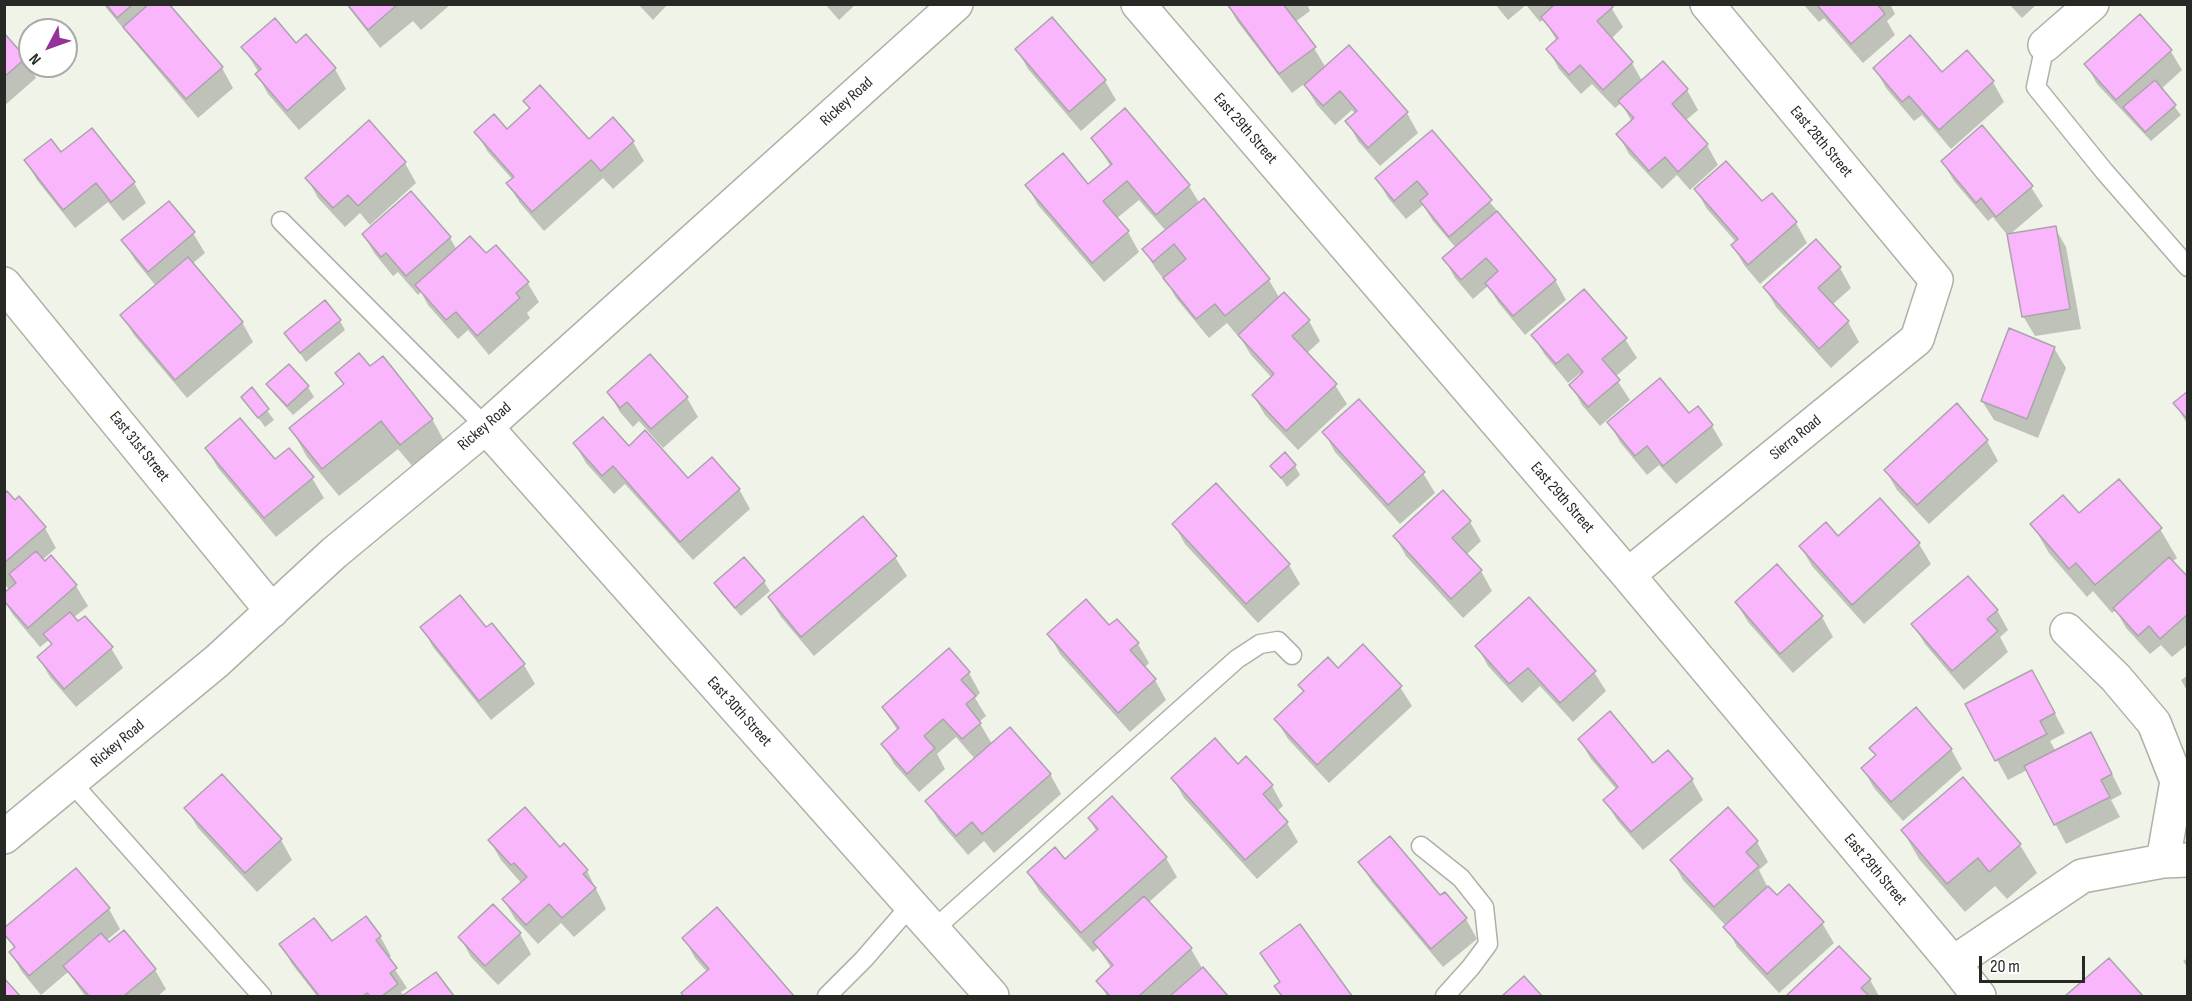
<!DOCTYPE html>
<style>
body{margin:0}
#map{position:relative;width:2192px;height:1001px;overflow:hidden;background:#eff3e8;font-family:"Sofia Sans Condensed",sans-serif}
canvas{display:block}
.frame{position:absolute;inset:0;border:6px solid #272925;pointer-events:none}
.north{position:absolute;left:18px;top:18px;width:60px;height:60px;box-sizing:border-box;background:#fff;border:2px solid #a9a9a8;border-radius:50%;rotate:229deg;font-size:16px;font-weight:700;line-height:24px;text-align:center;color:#272925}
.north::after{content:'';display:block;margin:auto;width:21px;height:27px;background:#943299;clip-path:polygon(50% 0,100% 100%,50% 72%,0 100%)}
.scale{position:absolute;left:1979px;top:956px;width:106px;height:27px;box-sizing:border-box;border:3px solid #272925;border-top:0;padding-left:8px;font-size:18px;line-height:21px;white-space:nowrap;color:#272925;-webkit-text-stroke:4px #fff;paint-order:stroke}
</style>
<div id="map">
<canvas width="2192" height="1001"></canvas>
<div class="frame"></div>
<div class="north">N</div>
<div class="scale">20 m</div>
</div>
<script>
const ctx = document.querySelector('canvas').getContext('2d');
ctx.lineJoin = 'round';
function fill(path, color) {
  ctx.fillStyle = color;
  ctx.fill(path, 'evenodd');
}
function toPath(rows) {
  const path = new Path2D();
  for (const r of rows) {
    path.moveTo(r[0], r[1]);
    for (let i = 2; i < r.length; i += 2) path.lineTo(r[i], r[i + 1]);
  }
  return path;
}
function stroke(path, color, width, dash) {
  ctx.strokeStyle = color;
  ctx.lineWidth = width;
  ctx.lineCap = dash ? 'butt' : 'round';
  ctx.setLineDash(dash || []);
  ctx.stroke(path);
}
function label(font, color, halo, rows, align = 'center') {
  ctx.font = font + ' "Sofia Sans Condensed",sans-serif';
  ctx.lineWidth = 4.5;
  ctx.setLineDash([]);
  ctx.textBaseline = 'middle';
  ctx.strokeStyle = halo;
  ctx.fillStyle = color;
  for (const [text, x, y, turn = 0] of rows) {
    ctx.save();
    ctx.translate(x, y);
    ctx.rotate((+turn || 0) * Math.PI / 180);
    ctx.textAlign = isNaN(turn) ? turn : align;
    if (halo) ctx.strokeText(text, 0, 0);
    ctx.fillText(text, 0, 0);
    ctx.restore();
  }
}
fill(toPath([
 [103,4,169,4,222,68,233,88,198,118],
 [346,4,451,4,421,30,413,21,380,48],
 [638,4,668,4,653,20],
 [825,4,856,4,839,20],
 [1228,4,1307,4,1310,11,1295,22,1314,48,1326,68,1349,48,1407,113,1418,133,1380,166,1358,141,1347,121,1355,114,1352,110,1335,125,1317,105,1304,84,1292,93,1237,21],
 [1495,4,1609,4,1623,27,1611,39,1632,63,1642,81,1687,90,1698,110,1685,121,1707,145,1718,165,1690,190,1677,175,1662,189,1629,154,1618,134,1632,122,1621,103,1615,108,1592,84,1581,94,1559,69,1548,49,1557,41,1544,19,1540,22,1526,5,1508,20],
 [1803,4,1890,4,1895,14,1887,21,1895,35,1863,63,1824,18,1819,22],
 [2009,4,2037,4,2022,18],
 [4,35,25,59,36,78,4,106],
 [306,36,335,69,346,89,299,130,268,94,257,74,259,73,243,47,296,45],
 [1017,49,1105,81,1116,100,1081,131,1028,69],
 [2170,50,2182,70,2161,89,2181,115,2151,141,2097,84,2086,64],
 [1966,52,1993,82,2004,102,1951,149,1922,115,1914,121,1886,88,1875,68,1942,74],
 [525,101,589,141,633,142,644,161,613,189,603,178,544,231,520,203,508,184,513,180,488,152,476,132,507,131,530,110],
 [92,130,134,183,146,203,123,221,108,202,75,228,37,180,26,161,61,154],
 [1431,132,1555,280,1566,300,1525,335,1498,302,1488,286,1473,299,1455,278,1444,258,1456,248,1433,221,1423,205,1406,219,1388,198,1377,178],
 [1093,138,1189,186,1200,204,1204,200,1269,280,1280,299,1309,321,1320,341,1306,354,1335,385,1347,404,1298,450,1265,415,1253,395,1272,378,1251,355,1238,334,1237,335,1227,323,1209,338,1176,298,1166,280,1165,281,1155,268,1144,249,1166,231,1139,200,1116,219,1128,232,1139,252,1104,282,1038,205,1027,186,1088,186,1111,167],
 [1942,161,2031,187,2043,206,2008,236,1993,217,1988,221,1954,181],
 [405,163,416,183,370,225,360,213,345,227,318,198,307,178],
 [1696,190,1762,204,1771,195,1796,223,1807,243,1760,284,1744,265,1733,246,1736,242,1707,209],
 [411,193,450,238,457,250,486,256,527,282,539,302,527,313,530,318,489,355,468,330,458,339,428,305,421,292,418,295,398,272,393,276,375,254,363,234],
 [2055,228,2066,247,2081,329,2035,336,2023,316],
 [193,233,205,253,192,264,242,322,253,342,187,398,134,335,122,315,156,286,135,260,123,240],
 [1816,241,1840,268,1851,288,1832,305,1848,322,1859,342,1831,368,1776,307,1765,288],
 [340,321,345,330,306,362,286,333],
 [1533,336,1625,339,1637,358,1615,377,1630,400,1600,426,1582,405,1571,385,1582,376,1580,373,1568,383,1545,355],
 [2054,348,2066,368,2038,438,1994,420,1982,401],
 [289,366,308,387,314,397,293,415,274,394,268,384],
 [370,368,432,419,448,448,418,473,398,449,339,496,307,457,291,428,344,385,337,373],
 [252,390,274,420,265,427,243,397],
 [609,393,687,398,698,417,663,448,639,421,633,427,620,412],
 [2188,393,2188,425,2175,404],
 [1957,406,1987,441,1998,461,1929,524,1897,490,1886,471],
 [1689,415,1712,426,1723,445,1676,484,1659,465,1647,475,1620,442,1609,422],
 [1324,432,1423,473,1435,493,1400,524,1335,452],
 [575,444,629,448,688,481,739,489,750,509,693,560,625,484,614,494,586,463],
 [207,449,312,478,324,498,276,537,218,468],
 [1272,466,1295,466,1300,475,1287,487],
 [2119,481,2160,529,2177,558,2172,562,2188,579,2188,644,2172,657,2161,645,2150,654,2126,628,2116,610,2112,613,2093,591,2087,597,2049,553,2032,524,2079,515],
 [4,496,45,528,56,548,42,560,44,563,51,557,76,586,88,606,73,618,78,623,85,618,111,648,123,668,76,707,50,677,39,658,52,646,49,640,40,647,14,616,4,601,10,590,4,584],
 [1880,500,1919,544,1931,564,1864,624,1812,566,1801,547,1838,538],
 [1470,522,1481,541,1466,555,1481,571,1492,591,1463,618,1406,556,1395,536],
 [1174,524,1289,565,1300,584,1258,623,1185,544],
 [895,557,907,576,814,656,781,617,769,598],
 [744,559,764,582,770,591,741,616,721,593,716,584],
 [1777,567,1822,617,1833,637,1793,673,1748,622,1736,602],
 [1997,610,2008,630,2000,637,2008,652,1964,690,1925,644,1913,624],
 [422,627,486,629,524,665,535,684,491,720,433,647],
 [1109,627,1138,644,1149,663,1144,668,1155,680,1166,700,1130,732,1060,654,1049,634],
 [1477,646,1594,672,1606,691,1573,722,1540,686,1522,703,1488,666],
 [949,650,969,673,980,693,975,698,986,716,979,722,992,744,1050,774,1061,794,994,853,984,841,968,855,939,821,927,801,975,759,956,737,937,754,945,769,919,792,894,764,883,744,898,731,883,708],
 [1338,670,1400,687,1412,706,1329,783,1288,739,1276,719,1304,693,1299,685],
 [2188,675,2188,692,2181,680],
 [2043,691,2065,733,2050,741,2056,752,2102,754,2122,794,2111,800,2120,817,2066,844,2027,770,2008,780,1967,705],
 [1580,740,1653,765,1668,752,1692,780,1703,800,1643,850,1617,820,1605,800,1617,790,1591,759],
 [1871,748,1951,749,1962,769,1903,821,1874,788,1863,769,1876,757],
 [1246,758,1272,786,1283,806,1277,811,1287,823,1298,842,1257,879,1184,798,1173,778,1237,766],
 [222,776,281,840,292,860,257,892,198,828,186,808],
 [1089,819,1166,858,1177,877,1148,903,1191,949,1202,968,1226,996,1107,996,1098,981,1112,969,1098,948,1093,952,1040,892,1028,873,1065,861,1097,832],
 [1903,831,2020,845,2037,873,2007,899,1995,886,1965,912,1919,859],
 [490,841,560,849,587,871,606,909,574,937,561,923,538,944,515,919,504,900,522,884,501,860],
 [1757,842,1768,862,1759,870,1768,888,1777,897,1822,923,1834,943,1779,993,1737,947,1726,926,1683,880,1672,860],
 [1360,862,1440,898,1445,894,1466,919,1477,939,1443,967,1372,882],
 [76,870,109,909,120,929,106,941,155,970,166,989,158,996,85,996,68,972,41,995,22,972,11,953,15,949,4,932],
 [493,906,520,934,531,954,498,985,471,957,460,937],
 [717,909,792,996,685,996,683,993,707,972,695,958,684,938],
 [1300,926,1350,996,1282,996,1276,986,1281,983,1262,953],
 [380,936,391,956,388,959,407,988,401,992,404,996,317,996,292,964,281,944,332,943],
 [1839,948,1870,980,1879,996,1789,996],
 [2188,958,2188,968,2183,961],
 [2109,960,2141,996,2068,996],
 [436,974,452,996,405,996]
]), '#0003');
const building = toPath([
 [106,4,133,4,117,18,106,4],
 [149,4,169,4,223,67,186,99,123,27,149,4],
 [347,4,398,4,368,30,347,4],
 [1227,4,1283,4,1316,47,1279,74,1227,4],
 [1555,4,1611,4,1613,7,1597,21,1633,62,1603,90,1580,65,1569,75,1546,49,1558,38,1541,17,1555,4],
 [1816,4,1877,4,1885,14,1851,44,1816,4],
 [2140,14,2172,50,2116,100,2084,64,2140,14],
 [1052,17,1106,80,1069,112,1015,49,1052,17],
 [275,18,296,43,306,34,336,68,287,111,255,74,261,69,241,47,275,18],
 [4,33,26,58,4,77,4,33],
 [1910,35,1942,72,1967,50,1994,81,1939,130,1909,96,1902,102,1873,68,1910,35],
 [1349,45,1408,112,1368,148,1345,121,1357,111,1340,91,1323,106,1304,85,1349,45],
 [1663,61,1688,89,1672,104,1708,144,1678,172,1665,157,1649,171,1616,134,1634,118,1618,101,1663,61],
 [2155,80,2176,105,2145,132,2123,107,2155,80],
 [540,85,589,139,613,117,634,141,601,171,591,160,532,212,506,183,514,177,474,132,494,114,507,129,530,108,523,101,540,85],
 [1125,108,1190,185,1156,215,1127,181,1103,201,1129,231,1092,263,1025,185,1063,153,1088,184,1112,164,1091,138,1125,108],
 [369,120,406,162,358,206,348,195,333,208,305,178,369,120],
 [1982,125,2033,186,1996,217,1981,198,1976,203,1941,161,1982,125],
 [92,128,135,182,111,202,96,183,63,210,24,160,51,139,61,152,92,128],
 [1432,130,1492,200,1449,237,1420,201,1428,194,1417,181,1394,201,1375,178,1432,130],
 [1726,161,1762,201,1772,193,1797,222,1748,265,1731,245,1738,239,1694,189,1726,161],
 [411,191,451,237,406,276,386,253,381,257,362,234,411,191],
 [1204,198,1270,279,1225,316,1215,304,1196,319,1163,278,1186,259,1174,244,1153,262,1142,249,1204,198],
 [169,201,195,232,148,272,121,240,169,201],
 [1497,211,1556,280,1513,316,1485,283,1498,271,1486,258,1461,280,1442,258,1497,211],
 [2056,226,2070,309,2022,317,2007,234,2056,226],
 [470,236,486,253,496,245,529,282,516,293,520,298,477,336,456,312,446,320,415,285,470,236],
 [1816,239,1841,267,1818,288,1849,321,1819,349,1763,287,1816,239],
 [188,257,243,322,175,380,120,315,188,257],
 [1584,289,1627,338,1602,359,1620,380,1588,407,1569,385,1583,372,1568,354,1556,364,1531,335,1584,289],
 [1284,292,1310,320,1292,336,1337,384,1286,431,1252,395,1274,374,1238,335,1284,292],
 [325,300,341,320,300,353,284,333,325,300],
 [2009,328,2055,347,2027,419,1981,401,2009,328],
 [359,353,370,366,383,356,433,419,400,445,381,421,322,469,289,428,344,384,335,373,359,353],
 [650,354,688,397,651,429,627,402,620,408,607,392,650,354],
 [289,364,309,386,287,406,266,384,289,364],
 [1660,378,1689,413,1698,406,1713,425,1663,466,1647,446,1635,456,1607,422,1660,378],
 [252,387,269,409,258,418,241,397,252,387],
 [2188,391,2188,420,2173,403,2188,391],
 [1359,399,1425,472,1388,505,1322,432,1359,399],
 [1957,403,1988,440,1917,505,1884,470,1957,403],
 [603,417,629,446,645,430,688,478,712,457,740,489,680,542,613,466,602,476,573,443,603,417],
 [240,418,275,459,289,448,314,477,264,518,205,448,240,418],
 [1285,452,1296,465,1281,478,1270,466,1285,452],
 [2119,479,2162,528,2095,585,2076,563,2069,569,2030,524,2063,495,2079,513,2119,479],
 [1216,483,1290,564,1246,604,1172,524,1216,483],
 [1443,490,1471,521,1452,538,1482,570,1451,599,1393,536,1443,490],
 [7,491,15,500,19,496,46,527,4,563,4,494,7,491],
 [1880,498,1920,543,1852,605,1799,546,1826,522,1838,536,1880,498],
 [863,516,897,556,801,637,768,597,863,516],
 [36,551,45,561,51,555,77,585,28,628,4,601,4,593,16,583,9,574,36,551],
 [744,557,765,581,735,608,714,583,744,557],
 [2169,557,2188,577,2188,614,2160,639,2149,626,2138,636,2113,608,2169,557],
 [1777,564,1823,616,1780,654,1735,602,1777,564],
 [1968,576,1998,610,1987,619,1998,631,1952,671,1911,624,1968,576],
 [460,595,486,627,492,623,525,664,479,701,420,627,460,595],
 [1529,597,1596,671,1560,703,1528,668,1509,684,1475,646,1529,597],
 [1086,599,1109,625,1117,619,1139,643,1130,650,1156,679,1118,713,1047,634,1086,599],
 [70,612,78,621,85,616,113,647,64,689,37,657,52,644,43,634,70,612],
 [1363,644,1402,686,1317,765,1274,719,1304,691,1298,685,1328,657,1338,668,1363,644],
 [949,648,970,672,961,680,976,696,966,704,981,723,962,739,943,719,924,736,935,748,907,774,881,744,899,728,882,707,949,648],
 [2032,670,2055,713,2040,721,2047,734,1995,761,1965,704,2032,670],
 [1916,707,1952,749,1891,802,1861,768,1876,755,1869,748,1916,707],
 [1610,711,1653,763,1668,750,1693,779,1631,832,1603,800,1618,787,1578,739,1610,711],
 [1010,727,1051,774,982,834,972,822,956,836,925,801,1010,727],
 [2091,732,2112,774,2101,780,2110,797,2054,825,2024,766,2091,732],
 [1215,738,1238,764,1246,756,1273,785,1263,794,1288,822,1245,860,1171,778,1215,738],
 [222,774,282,839,245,873,184,808,222,774],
 [1963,777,2021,844,1989,872,1978,858,1947,884,1901,830,1963,777],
 [1112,796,1167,857,1081,933,1027,872,1055,847,1065,859,1098,829,1088,818,1112,796],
 [525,807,560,847,564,843,588,870,583,874,596,888,562,918,549,904,526,925,502,899,527,877,514,863,511,865,488,840,525,807],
 [1728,807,1758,841,1746,852,1759,866,1714,907,1670,860,1728,807],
 [1390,836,1440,895,1445,892,1467,918,1431,949,1358,862,1390,836],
 [76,868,110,908,29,976,9,952,15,947,4,934,4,928,76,868],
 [1789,884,1824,922,1767,974,1723,927,1768,886,1777,895,1789,884],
 [1144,896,1192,948,1139,996,1110,996,1096,981,1113,965,1093,942,1144,896],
 [493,904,521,933,485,966,458,937,493,904],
 [717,907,794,996,684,996,681,993,709,969,682,938,717,907],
 [366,916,381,936,376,940,397,968,390,973,398,984,382,996,370,996,367,993,363,996,319,996,279,944,314,918,332,941,366,916],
 [1300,924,1352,996,1282,996,1274,986,1280,982,1260,953,1300,924],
 [124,930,156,969,124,996,89,996,63,966,101,933,109,942,124,930],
 [1839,946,1871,979,1861,988,1869,996,1788,996,1787,995,1839,946],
 [2109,958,2143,996,2065,996,2109,958],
 [1203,967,1228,996,1170,996,1203,967],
 [436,972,454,996,402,996,436,972],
 [1524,976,1542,996,1502,996,1524,976],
 [4,978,20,996,4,996,4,978]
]);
fill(building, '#fab6fc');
stroke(building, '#aba3ab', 1.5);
const lane = toPath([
 [2045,45,2036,87,2104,171,2188,267],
 [281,221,486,427],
 [72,783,262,996],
 [1421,846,1461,878,1484,907,1488,944,1471,967,1445,996],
 [933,930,1237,659,1260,644,1278,641,1292,655],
 [827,996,864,959,911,905]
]);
const street = toPath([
 [1138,4,1628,575,1953,963,1979,996],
 [2045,45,2092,4],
 [4,284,272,611],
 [486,427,992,996],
 [1628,575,1917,339,1936,280,1707,4],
 [2067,630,2116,678,2154,723,2177,781,2163,861],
 [4,837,217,661,334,553,486,427,956,4],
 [1953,963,2082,876,2163,861,2188,860]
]);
stroke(lane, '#adb1a7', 21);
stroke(street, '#adb1a7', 36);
stroke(lane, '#fff', 18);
stroke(street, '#fff', 33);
label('16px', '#272925', '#fff', [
 ["Rickey Road",847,102,-42],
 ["East 29th Street",1245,129,49],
 ["East 28th Street",1821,142,50],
 ["Rickey Road",485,427,-41],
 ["Sierra Road",1796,438,-39],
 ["East 31st Street",139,447,51],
 ["East 29th Street",1562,498,49],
 ["East 30th Street",739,712,48],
 ["Rickey Road",118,744,-40],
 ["East 29th Street",1875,870,50]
]);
</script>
